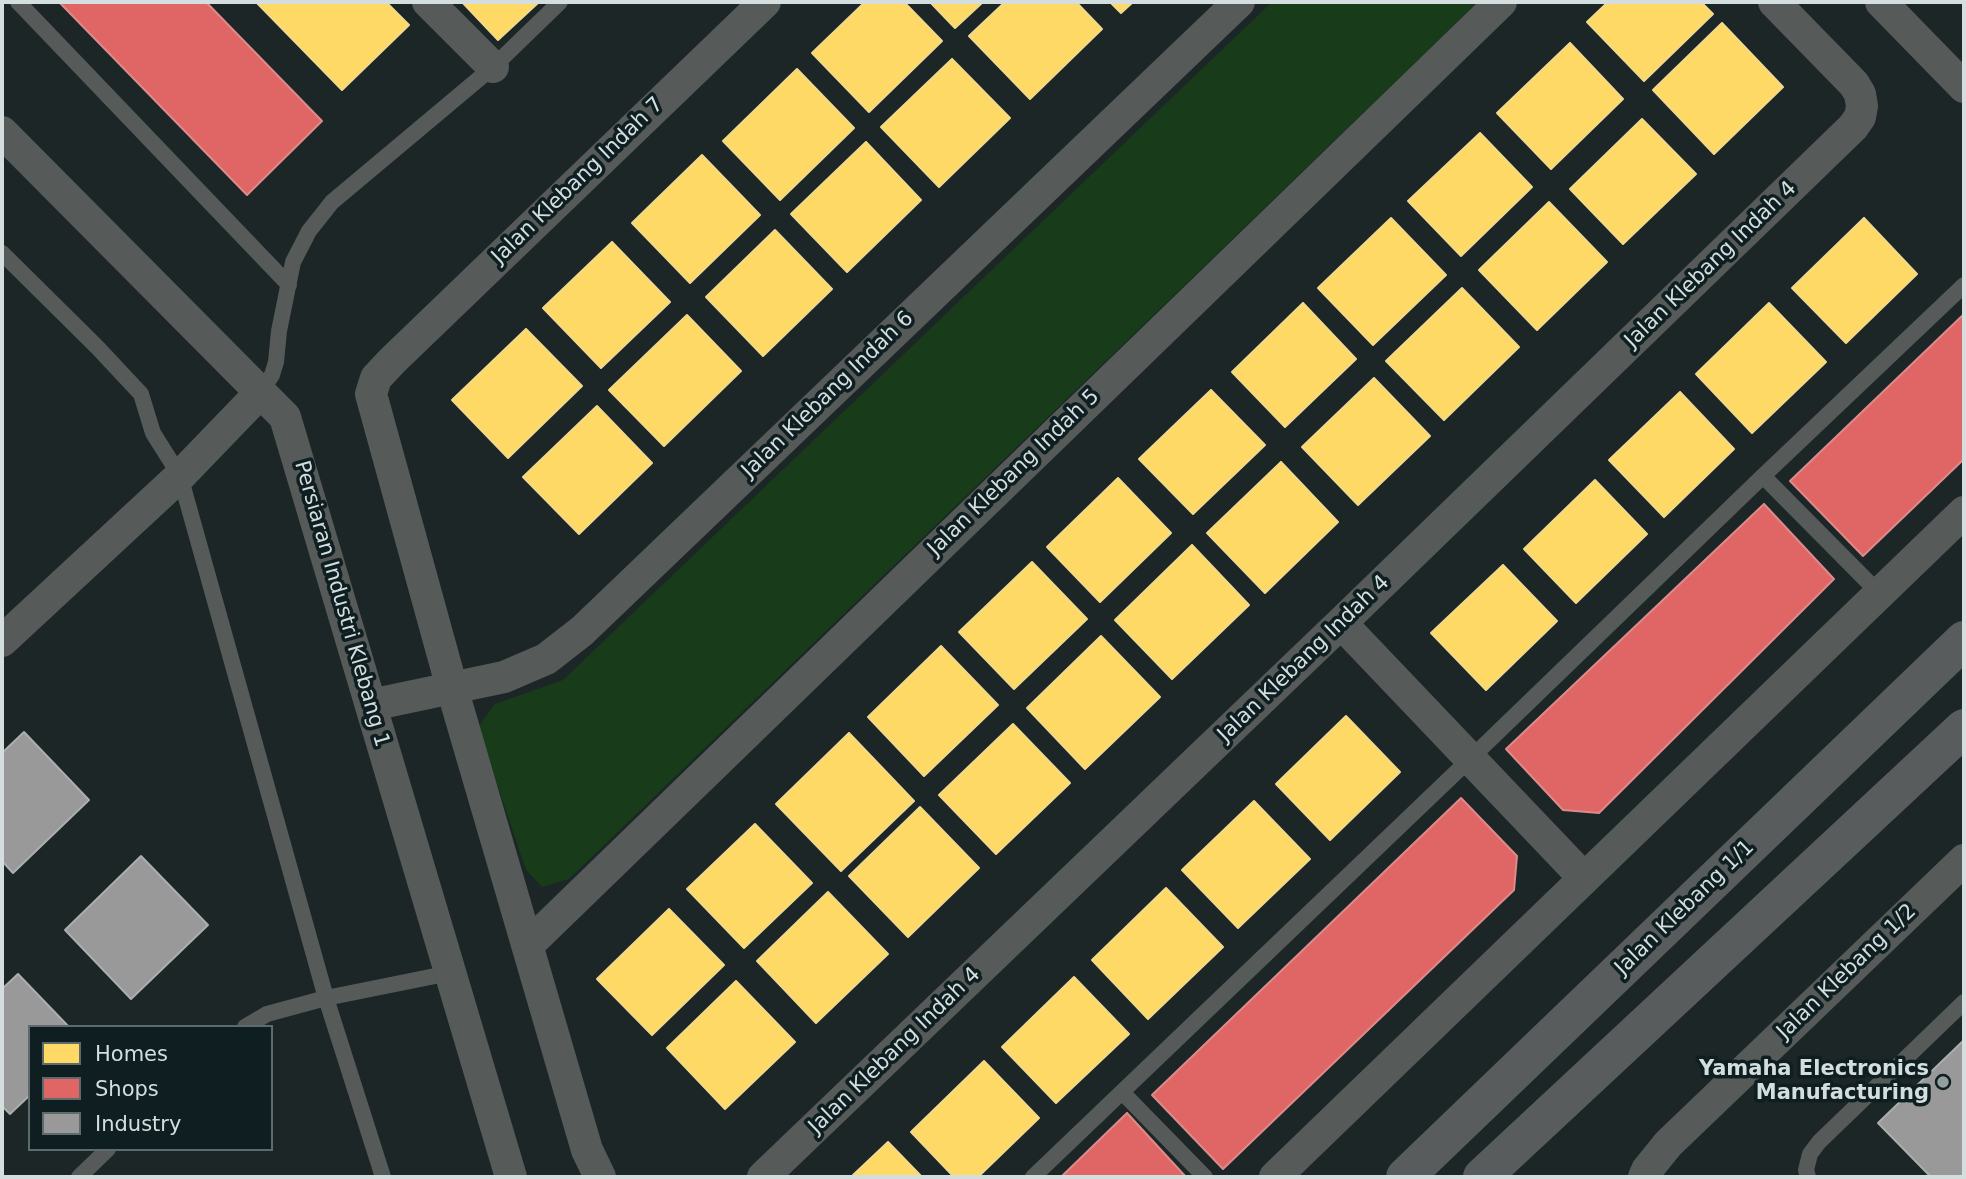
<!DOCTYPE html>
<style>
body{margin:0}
#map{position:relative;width:1966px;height:1179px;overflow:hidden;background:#1c2627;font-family:"DejaVu Sans",sans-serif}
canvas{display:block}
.frame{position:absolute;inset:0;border:4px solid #d4dedf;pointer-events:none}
.legend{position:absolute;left:28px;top:1025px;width:245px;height:126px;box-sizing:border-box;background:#0f1f21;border:2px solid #5e6b6d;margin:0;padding:9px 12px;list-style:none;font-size:21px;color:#d4dedf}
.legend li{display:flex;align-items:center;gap:14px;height:35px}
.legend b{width:35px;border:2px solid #5e6b6d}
</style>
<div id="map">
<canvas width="1966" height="1179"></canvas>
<div class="frame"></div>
<ul class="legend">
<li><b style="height:19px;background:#ffd966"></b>Homes</li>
<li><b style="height:19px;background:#e06666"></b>Shops</li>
<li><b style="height:19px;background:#999"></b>Industry</li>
</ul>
</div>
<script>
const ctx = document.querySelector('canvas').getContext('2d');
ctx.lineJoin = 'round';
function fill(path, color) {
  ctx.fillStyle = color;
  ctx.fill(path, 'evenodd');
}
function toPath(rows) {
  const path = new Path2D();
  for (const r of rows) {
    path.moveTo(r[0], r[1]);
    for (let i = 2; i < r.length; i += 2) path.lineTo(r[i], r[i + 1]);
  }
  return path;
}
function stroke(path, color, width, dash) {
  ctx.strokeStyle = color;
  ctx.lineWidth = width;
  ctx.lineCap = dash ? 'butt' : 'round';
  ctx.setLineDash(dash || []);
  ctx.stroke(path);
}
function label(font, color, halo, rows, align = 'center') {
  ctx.font = font + ' "DejaVu Sans",sans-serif';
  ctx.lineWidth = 7;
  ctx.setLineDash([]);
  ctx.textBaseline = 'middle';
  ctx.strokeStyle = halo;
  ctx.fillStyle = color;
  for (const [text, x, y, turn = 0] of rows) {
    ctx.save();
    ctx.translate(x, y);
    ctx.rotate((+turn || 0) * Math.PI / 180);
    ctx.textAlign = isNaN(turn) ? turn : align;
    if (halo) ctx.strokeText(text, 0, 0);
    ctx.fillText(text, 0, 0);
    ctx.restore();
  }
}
fill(toPath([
 [1272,2,1478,2,569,879,542,887,526,870,478,727,495,704,563,680]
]), '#183c19');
const homes = toPath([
 [256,2,386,2,409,25,342,90,256,2],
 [462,2,539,2,498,40,462,2],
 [865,2,904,2,942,41,869,112,812,53,865,2],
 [930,2,983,2,955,28,930,2],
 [1005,2,1076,2,1102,29,1030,99,969,36,1005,2],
 [1110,2,1133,2,1121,13,1110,2],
 [1608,2,1701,2,1713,14,1644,81,1587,22,1608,2],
 [1722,23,1783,87,1714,154,1653,90,1722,23],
 [1570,43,1623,99,1551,169,1497,113,1570,43],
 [952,59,1010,118,939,187,881,127,952,59],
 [797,69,854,128,780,200,723,141,797,69],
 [1642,119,1696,174,1623,244,1570,189,1642,119],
 [1480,133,1532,187,1461,256,1408,201,1480,133],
 [866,142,921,200,847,272,791,214,866,142],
 [702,155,760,215,690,283,632,223,702,155],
 [1549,202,1607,262,1537,330,1479,270,1549,202],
 [1391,218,1446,275,1373,345,1318,288,1391,218],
 [1864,218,1917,274,1846,343,1792,288,1864,218],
 [775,230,832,289,763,356,706,297,775,230],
 [612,242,670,302,601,368,543,308,612,242],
 [1462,288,1519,347,1444,420,1386,361,1462,288],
 [1303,303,1356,359,1285,427,1232,372,1303,303],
 [1769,303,1826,362,1752,433,1696,374,1769,303],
 [687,315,741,371,664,446,609,390,687,315],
 [526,329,582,386,508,458,452,400,526,329],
 [1374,378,1430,436,1358,505,1302,447,1374,378],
 [1211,390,1265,445,1193,514,1139,459,1211,390],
 [1680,392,1734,449,1664,517,1609,460,1680,392],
 [597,406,652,463,579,534,523,477,597,406],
 [1281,462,1338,522,1265,593,1207,533,1281,462],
 [1118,478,1171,533,1100,602,1047,547,1118,478],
 [1595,480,1647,534,1576,603,1524,549,1595,480],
 [1192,545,1249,605,1172,679,1115,620,1192,545],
 [1032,562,1087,619,1014,689,959,632,1032,562],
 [1503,565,1557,621,1486,690,1431,633,1503,565],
 [1101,636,1160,697,1085,769,1027,708,1101,636],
 [941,646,998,705,924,776,868,717,941,646],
 [1346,716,1400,772,1330,840,1276,784,1346,716],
 [1013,724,1070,783,996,854,939,795,1013,724],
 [849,733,914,801,841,871,776,804,849,733],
 [1254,801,1310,859,1238,928,1182,870,1254,801],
 [920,807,979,868,908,937,849,876,920,807],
 [755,824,812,883,744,948,687,889,755,824],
 [1166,888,1223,947,1148,1019,1092,960,1166,888],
 [828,892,888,954,816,1023,757,961,828,892],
 [669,909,724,965,652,1035,597,979,669,909],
 [1074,977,1129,1034,1056,1103,1002,1047,1074,977],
 [736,981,795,1042,725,1109,667,1048,736,981],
 [984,1061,1039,1118,978,1177,954,1177,911,1132,984,1061],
 [888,1142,922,1177,851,1177,888,1142]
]);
fill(homes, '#ffd966');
stroke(homes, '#f2da8a', 2);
const shops = toPath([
 [59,2,206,2,322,121,247,195,59,2],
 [1964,314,1964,459,1863,556,1790,481,1964,314],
 [1764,504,1834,579,1599,813,1563,810,1506,749,1764,504],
 [1461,798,1517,856,1514,890,1223,1169,1152,1095,1461,798],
 [1127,1113,1186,1177,1061,1177,1127,1113]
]);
fill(shops, '#e06666');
stroke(shops, '#dc8a8a', 2);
const industry = toPath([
 [24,732,89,800,13,873,2,861,2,753,24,732],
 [141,856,208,925,131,999,65,930,141,856],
 [18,974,69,1027,30,1027,30,1095,10,1114,2,1106,2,989,18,974],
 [1964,1040,1964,1177,1931,1177,1878,1123,1964,1040]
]);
fill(industry, '#999');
stroke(industry, '#abaeae', 2);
stroke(toPath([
 [18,2,289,285],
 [2,253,98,348,141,394,153,433,180,476,326,998,383,1177],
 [260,393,272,375,276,362,279,331,293,262,309,231,332,202,493,67,560,2],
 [1763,476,1879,593],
 [245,1027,267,1014,326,998,450,973],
 [1122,1092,1205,1177],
 [79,1177,108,1149],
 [1033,1177,1471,758,1763,476,1964,285],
 [1808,1177,1806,1170,1810,1154,1819,1142,1964,1002]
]), '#565a59', 16);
stroke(toPath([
 [428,2,493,67],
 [1881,2,1964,87],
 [2,132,285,417,511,1177],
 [1341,623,1584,878],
 [2,641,180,476,260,393],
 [371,705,504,677,546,659,582,631,1239,2],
 [528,945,1501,2],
 [600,1177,587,1150,452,688,371,394,376,378,392,361,765,2],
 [763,1177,1341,623,1853,127,1860,117,1862,106,1860,94,1854,84,1774,2],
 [1275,1177,1964,512],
 [1644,1177,1647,1170,1668,1144,1964,860]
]), '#565a59', 32);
stroke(toPath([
 [1405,1177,1964,640],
 [1482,1177,1964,728]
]), '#585c5c', 38);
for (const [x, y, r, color] of [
 [1943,1082,7,"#949e9f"]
]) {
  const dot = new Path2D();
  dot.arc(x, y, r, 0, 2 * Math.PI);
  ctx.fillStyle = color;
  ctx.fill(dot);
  stroke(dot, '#0f1f21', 2.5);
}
label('21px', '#d4dedf', '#0f1f21', [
 ["Jalan Klebang Indah 7",578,181,-44],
 ["Jalan Klebang Indah 4",1711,265,-44],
 ["Jalan Klebang Indah 6",828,395,-44],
 ["Jalan Klebang Indah 5",1014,473,-44],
 ["Persiaran Industri Klebang 1",341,604,74],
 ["Jalan Klebang Indah 4",1304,659,-44],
 ["Jalan Klebang 1/1",1685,908,-44],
 ["Jalan Klebang 1/2",1847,972,-44],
 ["Jalan Klebang Indah 4",895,1051,-44]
]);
label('bold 21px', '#d4dedf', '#0f1f21', [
 ["Yamaha Electronics",1929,1070],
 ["Manufacturing",1929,1094]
], 'right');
</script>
